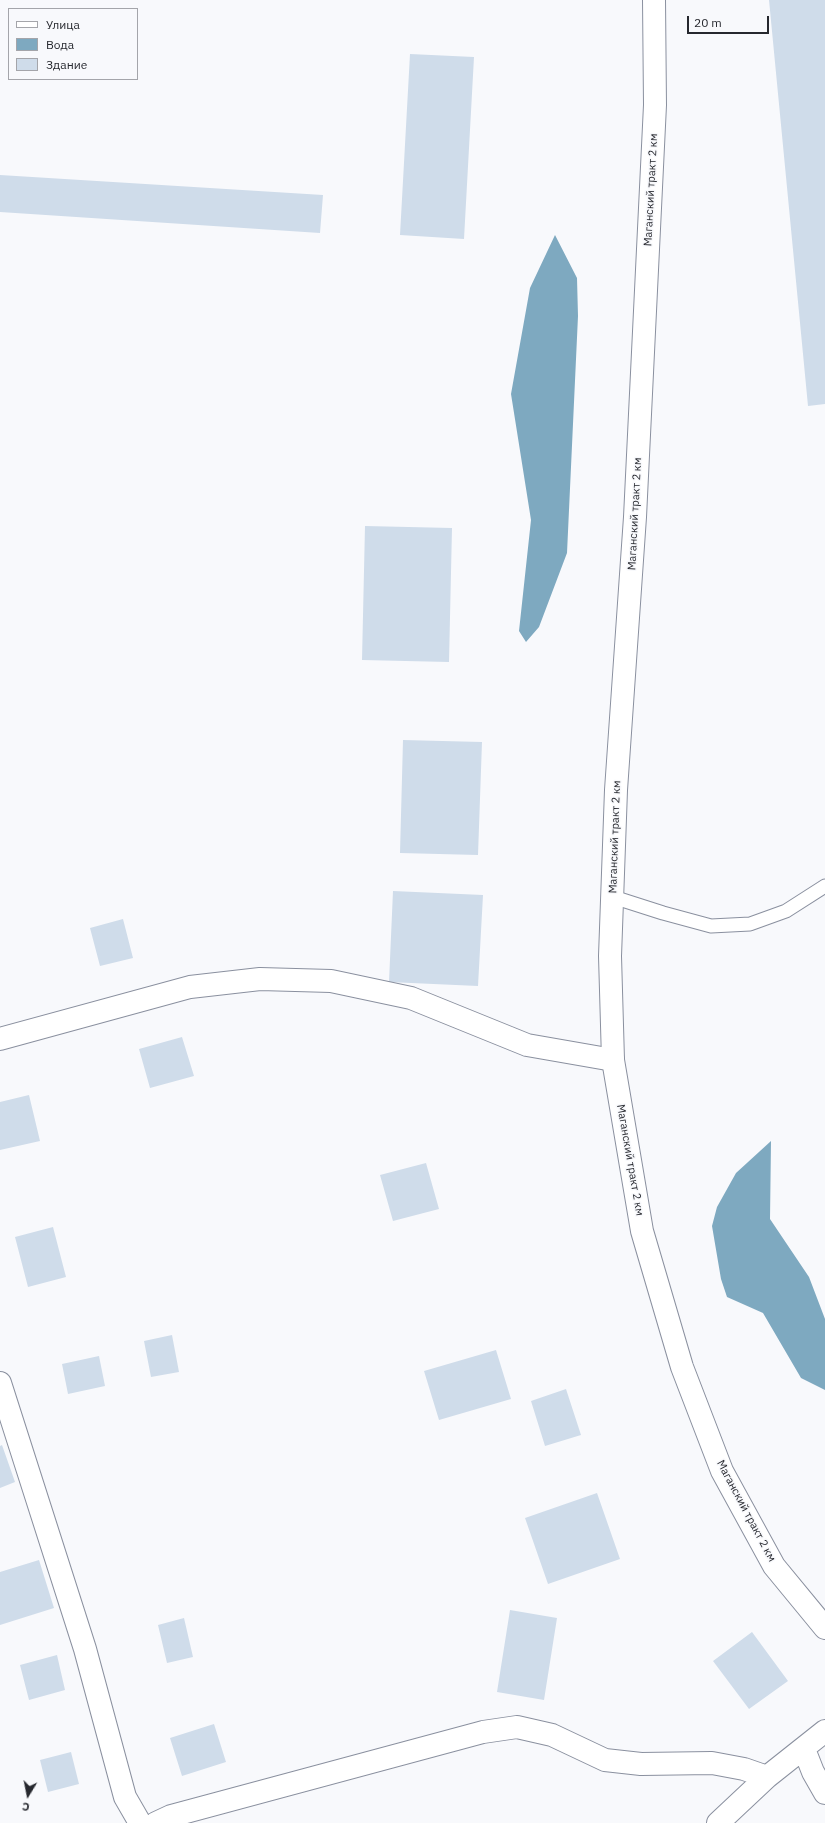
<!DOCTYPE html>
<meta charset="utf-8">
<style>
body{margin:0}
#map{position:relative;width:825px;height:1823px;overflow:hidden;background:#f8f9fc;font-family:"IBM Plex Sans",sans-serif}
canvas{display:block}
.legend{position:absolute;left:8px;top:8px;width:130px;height:72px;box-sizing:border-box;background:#f8f9fc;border:1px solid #a4a5aa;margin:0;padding:5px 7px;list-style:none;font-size:12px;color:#26282e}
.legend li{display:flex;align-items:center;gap:8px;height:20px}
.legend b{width:20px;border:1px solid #a4a5aa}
.north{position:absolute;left:8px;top:1775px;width:40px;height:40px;-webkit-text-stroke:3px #f8f9fc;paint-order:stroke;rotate:190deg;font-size:11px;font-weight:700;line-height:16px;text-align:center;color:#26282e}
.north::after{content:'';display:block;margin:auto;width:14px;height:18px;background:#26282e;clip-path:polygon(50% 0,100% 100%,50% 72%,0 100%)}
.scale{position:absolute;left:687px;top:16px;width:82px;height:18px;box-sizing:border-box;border:2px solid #26282e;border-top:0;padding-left:5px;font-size:12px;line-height:14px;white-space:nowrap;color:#26282e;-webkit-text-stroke:3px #f8f9fc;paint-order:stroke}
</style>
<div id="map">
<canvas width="825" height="1823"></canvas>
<ul class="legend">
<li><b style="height:5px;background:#fff"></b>Улица</li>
<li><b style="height:11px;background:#7ea9c0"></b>Вода</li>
<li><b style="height:11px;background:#cfdcea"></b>Здание</li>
</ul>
<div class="north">С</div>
<div class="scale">20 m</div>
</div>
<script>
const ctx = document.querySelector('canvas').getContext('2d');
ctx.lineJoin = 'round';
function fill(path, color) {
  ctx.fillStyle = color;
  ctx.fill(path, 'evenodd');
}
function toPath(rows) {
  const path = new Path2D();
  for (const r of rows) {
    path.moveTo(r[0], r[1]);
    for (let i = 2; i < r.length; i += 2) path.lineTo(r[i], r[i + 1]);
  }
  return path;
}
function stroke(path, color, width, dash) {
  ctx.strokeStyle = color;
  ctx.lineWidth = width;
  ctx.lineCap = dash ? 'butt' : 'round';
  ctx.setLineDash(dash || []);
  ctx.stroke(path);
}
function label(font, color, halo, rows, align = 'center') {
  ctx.font = font + ' "IBM Plex Sans",sans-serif';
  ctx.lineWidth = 3;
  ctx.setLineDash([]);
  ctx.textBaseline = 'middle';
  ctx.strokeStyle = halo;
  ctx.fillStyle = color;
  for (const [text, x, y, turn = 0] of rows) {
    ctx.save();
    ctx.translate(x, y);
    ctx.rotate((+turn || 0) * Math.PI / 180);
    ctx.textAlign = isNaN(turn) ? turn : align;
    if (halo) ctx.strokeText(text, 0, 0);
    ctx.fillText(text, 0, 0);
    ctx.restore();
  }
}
fill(toPath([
 [555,235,577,278,578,316,567,553,539,627,526,642,519,631,531,520,511,394,530,288],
 [771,1141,770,1219,809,1277,825,1319,825,1390,801,1378,763,1313,727,1297,721,1279,712,1226,717,1207,736,1173]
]), '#7ea9c0');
fill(toPath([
 [769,0,825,0,825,404,808,406],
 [410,54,474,57,464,239,400,235],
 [0,175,323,195,320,233,0,212],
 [365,526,452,528,449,662,362,660],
 [403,740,482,742,478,855,400,853],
 [393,891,483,895,478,986,389,982],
 [123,919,133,958,100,966,90,928],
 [182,1037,194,1076,150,1088,139,1049],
 [29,1095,40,1141,0,1150,0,1102],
 [426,1163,439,1209,393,1221,380,1175],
 [53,1227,66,1277,28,1287,15,1237],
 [172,1335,179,1372,151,1377,144,1341],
 [496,1350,511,1399,439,1420,424,1371],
 [99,1356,105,1386,68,1394,62,1364],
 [566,1389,581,1435,545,1446,531,1401],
 [2,1445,15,1482,0,1488,0,1446],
 [597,1493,620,1559,548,1584,525,1518],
 [39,1560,54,1608,0,1625,0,1572],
 [510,1610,557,1618,544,1700,497,1692],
 [184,1618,193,1657,167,1663,158,1625],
 [752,1632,788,1681,749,1709,713,1661],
 [57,1655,65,1690,29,1700,20,1665],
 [214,1724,226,1762,182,1776,170,1738],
 [71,1752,79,1784,48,1792,40,1760]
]), '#cfdcea');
const lane = toPath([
 [613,897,663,913,711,926,750,924,786,911,825,886]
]);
const street = toPath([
 [0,1039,190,987,260,979,331,981,411,998,527,1045,613,1060],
 [0,1383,85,1649,125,1797,140,1823],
 [804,1749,813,1772,825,1793],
 [156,1823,171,1816,483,1732,517,1727,552,1735,605,1760,641,1764,712,1763,744,1769,767,1777],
 [718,1823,767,1777,825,1731]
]);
const secondary = toPath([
 [654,0,655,105,635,517,616,790,610,956,613,1060,642,1231,682,1367,722,1471,774,1566,825,1628]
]);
stroke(lane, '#8a909f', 15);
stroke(street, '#8a909f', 24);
stroke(secondary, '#8a909f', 24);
stroke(lane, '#fff', 13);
stroke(street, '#fff', 22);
stroke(secondary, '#fff', 22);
label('11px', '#26282e', '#f8f9fc', [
 ["Маганский тракт 2 км",651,190,-87],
 ["Маганский тракт 2 км",635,514,-87],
 ["Маганский тракт 2 км",615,837,-88],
 ["Маганский тракт 2 км",630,1160,80],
 ["Маганский тракт 2 км",746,1511,62]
]);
</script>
